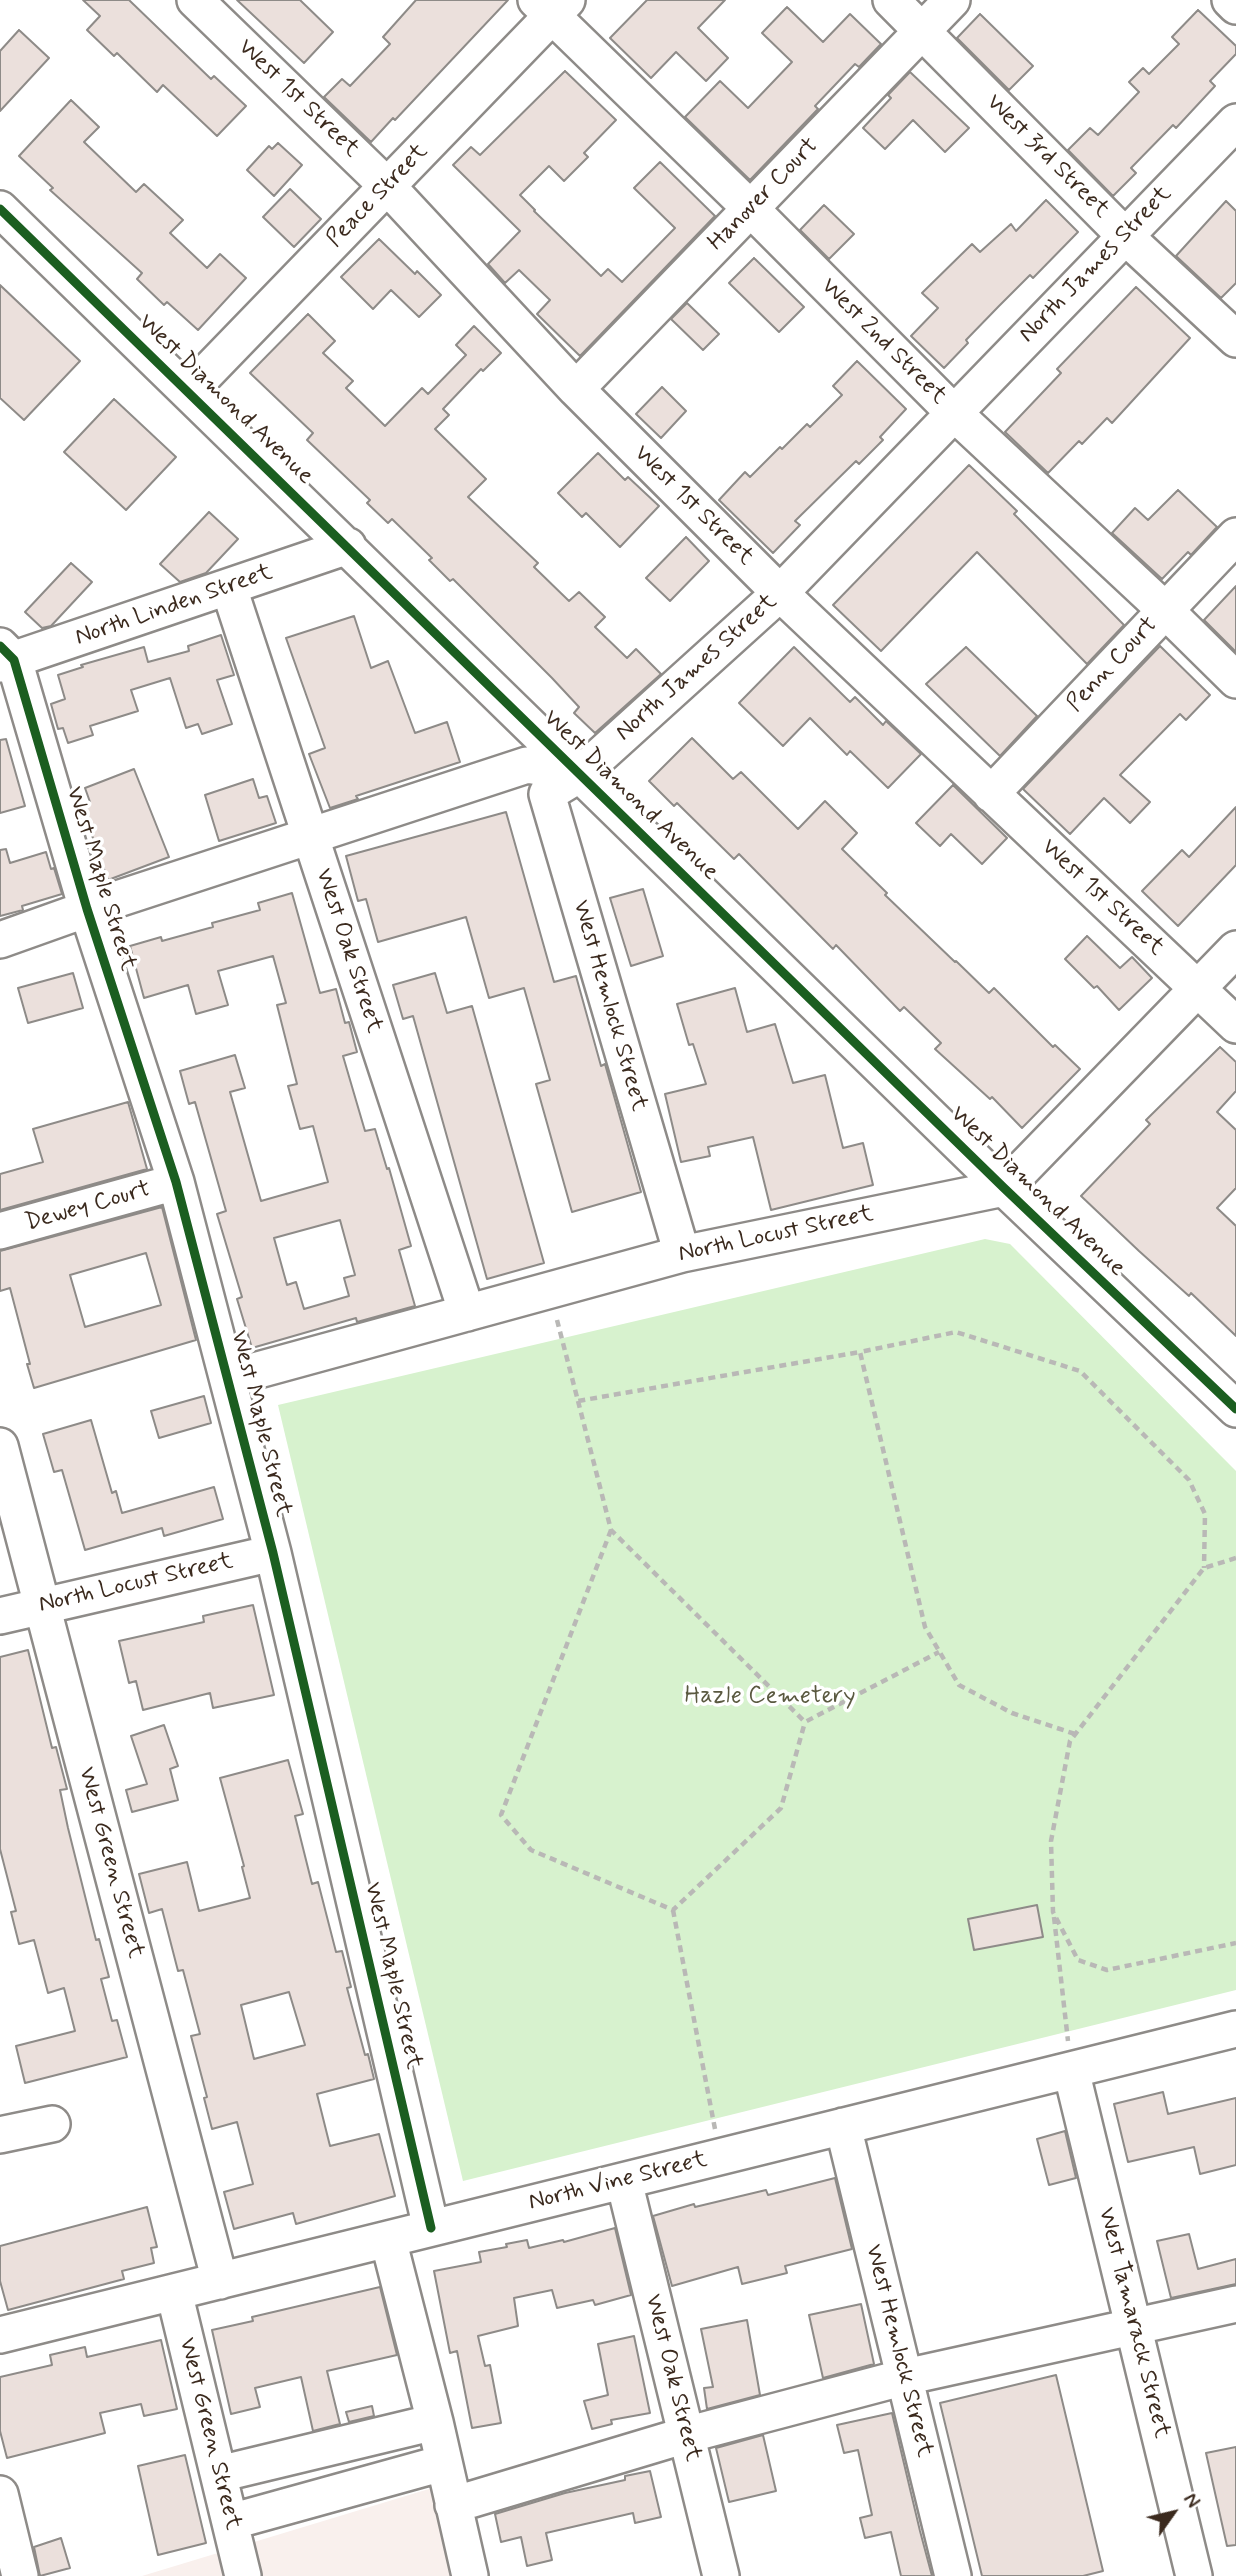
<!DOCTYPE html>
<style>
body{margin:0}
#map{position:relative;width:1236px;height:2576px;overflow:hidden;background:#fff;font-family:Mynerve,sans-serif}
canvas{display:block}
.north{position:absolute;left:1138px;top:2478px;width:70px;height:70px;-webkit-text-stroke:5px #fff;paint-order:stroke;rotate:56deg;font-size:19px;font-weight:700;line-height:28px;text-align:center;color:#3b2a1e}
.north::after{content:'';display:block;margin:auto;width:24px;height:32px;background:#3b2a1e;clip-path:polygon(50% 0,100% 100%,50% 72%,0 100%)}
</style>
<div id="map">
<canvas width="1236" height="2576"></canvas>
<div class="north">N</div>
</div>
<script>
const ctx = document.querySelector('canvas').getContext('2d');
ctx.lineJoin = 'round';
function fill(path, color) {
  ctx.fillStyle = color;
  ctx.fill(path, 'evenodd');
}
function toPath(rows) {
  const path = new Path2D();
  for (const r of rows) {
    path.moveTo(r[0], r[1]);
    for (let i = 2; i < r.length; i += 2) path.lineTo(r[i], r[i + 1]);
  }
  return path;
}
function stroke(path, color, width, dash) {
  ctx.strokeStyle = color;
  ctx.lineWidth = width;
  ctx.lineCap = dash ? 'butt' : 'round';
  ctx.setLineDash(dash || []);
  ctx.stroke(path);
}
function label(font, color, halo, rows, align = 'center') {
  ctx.font = font + ' Mynerve,sans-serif';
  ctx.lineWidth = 7;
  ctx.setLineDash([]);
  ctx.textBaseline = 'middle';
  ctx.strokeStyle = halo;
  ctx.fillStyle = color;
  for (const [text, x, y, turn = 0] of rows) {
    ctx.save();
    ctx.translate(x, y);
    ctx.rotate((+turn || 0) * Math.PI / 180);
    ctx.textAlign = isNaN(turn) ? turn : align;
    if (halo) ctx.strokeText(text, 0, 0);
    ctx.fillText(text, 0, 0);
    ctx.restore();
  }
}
fill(toPath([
 [465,2478,488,2576,142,2576]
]), '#f9f0ed');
fill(toPath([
 [985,1239,1010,1244,1236,1471,1236,1990,463,2181,278,1405]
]), '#d7f2ce');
const building = toPath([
 [83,0,129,0,211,79,214,76,246,106,217,136,163,85,157,92,117,53,114,56,87,30,100,16,83,0],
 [237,0,300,0,333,32,304,63,237,0],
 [416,0,508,0,395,120,393,118,371,142,324,97,342,79,350,86,390,44,383,37,416,0],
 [647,0,725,0,698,28,728,58,706,81,676,52,651,78,610,38,647,0],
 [787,7,823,42,850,14,881,44,859,67,855,64,815,106,818,109,750,180,685,117,720,81,748,108,792,62,762,33,787,7],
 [1198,10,1236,46,1236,54,1210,81,1215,86,1176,128,1173,125,1131,168,1136,173,1113,196,1068,150,1090,128,1098,135,1139,92,1129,82,1143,68,1149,74,1179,44,1172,37,1198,10],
 [980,14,1033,66,1009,90,957,38,980,14],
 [19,30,49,58,0,111,0,51,19,30],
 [565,71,616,120,584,153,588,157,564,181,549,166,520,195,535,210,534,211,601,276,608,269,622,282,675,228,634,188,660,162,715,216,580,356,537,314,550,300,519,270,505,283,488,264,520,231,453,165,471,147,480,155,565,71],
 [910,72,969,128,945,152,913,120,885,149,863,128,891,98,888,95,910,72],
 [71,100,99,127,84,142,136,192,144,184,183,220,170,233,207,268,220,254,246,278,198,330,167,302,164,305,137,279,142,273,50,190,53,188,19,156,71,100],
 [278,143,302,165,274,196,247,170,269,146,272,149,278,143],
 [290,189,321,219,294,247,263,217,290,189],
 [1046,200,1078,232,1033,278,1030,275,999,306,966,340,968,343,944,368,911,336,938,308,922,293,972,244,980,252,1011,224,1016,231,1046,200],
 [1226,201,1236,211,1236,283,1221,298,1176,256,1226,201],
 [824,205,854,234,829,259,800,230,824,205],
 [379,239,415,274,417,271,441,295,419,317,391,290,373,309,341,277,379,239],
 [754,258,804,307,779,332,729,283,754,258],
 [0,285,80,361,24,420,0,398,0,285],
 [1136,287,1190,338,1112,423,1107,418,1082,444,1079,441,1048,473,1005,432,1061,373,1057,369,1136,287],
 [687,303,719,334,703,350,671,319,687,303],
 [308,314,335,341,323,353,353,381,346,388,385,426,422,388,428,394,466,355,456,345,474,326,501,353,483,371,481,369,443,409,449,415,435,429,486,479,468,497,538,563,534,567,569,601,579,592,605,617,595,627,627,658,636,649,661,674,595,733,574,713,579,707,552,678,453,579,450,581,429,560,432,558,392,519,388,523,367,503,370,500,307,440,313,433,250,373,308,314],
 [857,361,906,409,880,437,883,440,859,464,856,461,795,521,800,525,773,553,719,500,745,472,750,477,780,447,782,449,807,424,810,427,842,395,833,386,857,361],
 [662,387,686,411,661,438,636,414,662,387],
 [114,399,176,457,126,510,64,452,114,399],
 [598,453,625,480,628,477,659,506,620,547,586,513,582,517,558,493,598,453],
 [969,465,1017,511,1014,514,1124,625,1087,664,977,552,881,651,833,605,969,465],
 [1178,490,1217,527,1191,555,1188,552,1162,579,1112,533,1135,508,1148,520,1178,490],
 [209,512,238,539,206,573,180,582,160,564,209,512],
 [686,537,709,561,670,601,646,578,686,537],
 [71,563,92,582,51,626,42,628,25,612,71,563],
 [1236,586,1236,652,1204,620,1236,586],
 [354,616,371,668,388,661,415,733,447,722,460,762,356,796,358,799,330,808,309,754,325,748,286,638,354,616],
 [221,635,234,675,217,680,232,724,202,734,198,724,186,728,170,678,131,690,138,711,90,726,93,735,68,743,63,728,58,729,51,704,65,699,58,675,83,667,81,665,144,647,148,662,189,651,188,646,221,635],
 [1160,646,1210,695,1186,720,1180,714,1120,775,1150,802,1130,823,1104,798,1070,834,1023,789,1160,646],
 [794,647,850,702,855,697,883,725,886,721,921,754,888,788,850,751,847,755,810,718,783,746,739,703,794,647],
 [966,647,1037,716,1000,756,926,684,966,647],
 [692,738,733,779,741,772,798,829,825,801,857,833,842,849,887,893,885,895,955,962,956,961,989,993,994,988,1053,1047,1055,1045,1080,1069,1022,1128,992,1097,990,1099,935,1049,941,1043,904,1007,900,1011,836,945,833,949,739,854,734,859,677,803,674,806,649,781,692,738],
 [6,739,25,806,0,813,0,740,6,739],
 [134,769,169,857,108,880,81,805,90,802,85,788,134,769],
 [253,779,259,798,267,796,276,823,219,841,205,795,253,779],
 [953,785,1007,838,982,864,951,834,940,846,916,823,953,785],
 [1236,807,1236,865,1178,926,1142,891,1182,850,1189,857,1236,807],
 [506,812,554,982,576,976,601,1066,605,1064,641,1192,572,1212,536,1084,550,1080,524,988,489,998,466,917,378,942,366,899,358,901,346,856,506,812],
 [6,849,10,863,46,852,51,869,54,868,62,894,22,906,23,910,0,916,0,850,6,849],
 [643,889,663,956,631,966,610,898,643,889],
 [292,893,320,993,336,989,345,1023,349,1022,357,1052,343,1056,365,1131,375,1129,387,1169,389,1168,411,1246,399,1250,415,1306,357,1322,356,1318,252,1348,237,1299,242,1297,217,1214,226,1211,195,1102,189,1104,180,1071,235,1055,245,1088,230,1092,261,1201,328,1182,313,1126,300,1129,288,1086,297,1084,277,1005,286,1003,273,956,218,971,228,1005,196,1014,188,985,144,998,130,946,161,937,162,941,213,927,212,923,260,910,258,903,292,893],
 [340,1220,355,1275,344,1278,349,1296,304,1309,296,1282,287,1285,274,1238,340,1220],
 [1087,936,1120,968,1132,957,1152,978,1119,1010,1097,986,1094,988,1065,959,1087,936],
 [73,973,83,1008,28,1023,18,988,73,973],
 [435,973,447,1013,472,1006,544,1263,487,1279,413,1016,403,1019,393,985,435,973],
 [735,988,747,1032,775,1024,793,1083,825,1075,843,1148,863,1143,873,1185,771,1210,753,1137,708,1147,710,1156,681,1162,665,1094,706,1084,693,1044,689,1045,677,1004,735,988],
 [1220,1047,1236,1062,1236,1091,1217,1112,1236,1130,1236,1188,1217,1208,1236,1226,1236,1336,1191,1293,1189,1296,1139,1251,1081,1196,1150,1124,1146,1120,1220,1047],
 [128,1102,147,1169,0,1210,0,1174,43,1162,33,1129,128,1102],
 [162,1207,196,1340,34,1388,27,1364,30,1364,10,1288,0,1291,0,1251,162,1207],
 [146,1253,161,1305,85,1327,70,1275,146,1253],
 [204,1396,211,1423,159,1438,151,1411,204,1396],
 [91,1420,112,1493,116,1491,122,1513,214,1487,223,1519,164,1536,162,1528,85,1550,62,1470,54,1472,43,1434,91,1420],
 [253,1605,274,1695,213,1708,210,1693,143,1710,136,1681,129,1683,119,1641,204,1622,203,1616,253,1605],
 [28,1650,52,1748,56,1747,67,1789,60,1790,68,1828,96,1940,99,1939,109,1977,101,1979,112,2021,117,2020,127,2057,25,2083,16,2046,75,2031,64,1988,48,1993,34,1940,19,1944,11,1912,16,1911,0,1849,0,1657,28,1650],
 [164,1725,178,1766,170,1769,178,1800,132,1812,126,1790,147,1784,131,1736,164,1725],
 [288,1760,303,1814,295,1816,312,1884,318,1882,336,1952,342,1951,351,1987,347,1988,365,2055,368,2054,374,2079,317,2094,330,2146,379,2134,395,2196,296,2224,293,2213,234,2229,224,2192,253,2184,237,2122,212,2129,204,2098,207,2097,191,2036,200,2034,183,1970,178,1971,162,1909,149,1913,139,1874,187,1862,199,1911,250,1898,242,1867,244,1866,220,1778,288,1760],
 [289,1992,305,2045,254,2059,241,2005,289,1992],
 [1037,1905,1043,1937,974,1950,968,1919,1037,1905],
 [1163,2092,1168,2114,1236,2098,1236,2165,1200,2174,1194,2147,1128,2162,1114,2104,1163,2092],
 [1065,2131,1076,2178,1049,2185,1037,2139,1065,2131],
 [835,2178,852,2249,785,2266,787,2273,742,2284,738,2267,672,2286,653,2216,694,2204,695,2207,766,2190,768,2195,835,2178],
 [147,2207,157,2247,151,2248,154,2263,122,2271,124,2279,8,2310,0,2281,0,2246,147,2207],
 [615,2228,631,2295,595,2305,593,2300,557,2308,552,2290,514,2298,518,2326,478,2336,485,2366,490,2365,501,2423,472,2428,457,2351,450,2353,434,2271,481,2262,479,2252,507,2247,506,2244,527,2240,529,2248,563,2240,564,2242,615,2228],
 [1189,2234,1198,2269,1236,2259,1236,2284,1171,2298,1157,2241,1189,2234],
 [380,2287,397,2355,327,2371,340,2424,313,2431,301,2377,255,2388,260,2407,231,2414,212,2330,253,2321,252,2317,380,2287],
 [861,2304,874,2364,823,2378,809,2315,861,2304],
 [747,2320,760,2395,707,2409,704,2388,713,2387,701,2329,747,2320],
 [634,2336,650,2413,611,2420,612,2424,592,2429,584,2401,608,2395,598,2344,634,2336],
 [161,2340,177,2409,144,2416,141,2404,100,2413,105,2433,7,2458,0,2431,0,2377,52,2365,50,2355,85,2347,87,2357,161,2340],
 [1056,2375,1103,2571,1083,2576,982,2576,940,2403,1056,2375],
 [372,2406,374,2416,349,2422,346,2412,372,2406],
 [892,2413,920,2531,932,2576,901,2576,891,2532,865,2538,860,2518,872,2515,858,2450,844,2453,837,2425,892,2413],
 [763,2435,776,2491,729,2502,716,2448,763,2435],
 [1236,2447,1236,2545,1227,2546,1206,2453,1236,2447],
 [185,2455,206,2543,158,2555,138,2466,185,2455],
 [650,2471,661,2517,635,2523,633,2513,546,2533,552,2560,527,2566,521,2537,501,2542,495,2514,565,2493,625,2480,625,2476,650,2471],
 [61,2538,70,2568,40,2576,34,2547,61,2538]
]);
fill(building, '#ebe0dc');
stroke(building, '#8e8b88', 2);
const minor = toPath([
 [195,0,387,186,576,389,780,593,1236,1025],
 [536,0,751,209,953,412,1165,610,1236,680],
 [891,0,1125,236,1236,339],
 [1230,0,1236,6],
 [0,209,1004,1188,1236,1409],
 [576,389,952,0],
 [189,391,567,0],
 [229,588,467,1313],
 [0,646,14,660,87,909,176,1182,273,1553,431,2228],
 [0,664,348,546],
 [991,794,1236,536],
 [0,940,87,909,527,765,580,774],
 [0,1231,176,1182],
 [682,1254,547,794,580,774,780,593,1236,122],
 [229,1378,682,1254,1004,1188,1236,949],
 [0,1446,220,2281],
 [0,1616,273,1553],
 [1071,2070,1194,2576],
 [843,2126,953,2576],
 [0,2135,52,2124],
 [624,2181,721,2576],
 [388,2239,435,2422,470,2576],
 [174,2292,243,2576],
 [0,2335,1236,2029],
 [219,2474,435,2422],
 [0,2494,20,2576],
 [453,2505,686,2435,905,2377,1236,2304],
 [230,2522,443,2463]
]);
stroke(minor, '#8e8b88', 40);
stroke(toPath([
 [557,1320,578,1401,860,1352],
 [578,1401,611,1530,805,1722,939,1652],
 [611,1530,501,1815,531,1850,673,1910,781,1808,805,1722],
 [1236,1558,1204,1568,1070,1741,1051,1841,1053,1912,1078,1960,1107,1970,1236,1943],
 [1075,1734,1012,1713,959,1685,925,1627,860,1352,956,1332,1080,1371,1189,1480,1205,1514,1204,1568],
 [673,1910,715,2129],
 [1054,1917,1068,2041]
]), '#b9b8b6', 4.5, [7, 5]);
stroke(minor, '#fff', 35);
stroke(toPath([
 [0,209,1004,1188,1236,1409],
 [0,646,14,660,87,909,176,1182,273,1553,431,2228]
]), '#1b5e20', 9);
label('24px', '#3b2a1e', '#fff', [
 ["West 1st Street",298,99,44],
 ["West 3rd Street",1047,157,45],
 ["Hanover Court",764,195,-46],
 ["Peace Street",378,196,-46],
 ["North James Street",1096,265,-46],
 ["West 2nd Street",883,342,45],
 ["West Diamond Avenue",225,400,44],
 ["West 1st Street",693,506,45],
 ["North Linden Street",174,606,-19],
 ["Penn Court",1113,665,-47],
 ["North James Street",697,668,-42],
 ["West Diamond Avenue",630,796,44],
 ["West Maple Street",100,879,73],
 ["West 1st Street",1102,898,43],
 ["West Oak Street",348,951,72],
 ["West Hemlock Street",609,1006,74],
 ["West Diamond Avenue",1037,1192,44],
 ["Dewey Court",88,1207,-16],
 ["North Locust Street",776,1235,-12],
 ["West Maple Street",260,1424,76],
 ["North Locust Street",136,1584,-13],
 ["West Green Street",110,1863,75],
 ["West Maple Street",392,1976,77],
 ["North Vine Street",618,2182,-14],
 ["West Tamarack Street",1133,2323,76],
 ["West Hemlock Street",898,2351,76],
 ["West Oak Street",672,2378,76],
 ["West Green Street",209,2434,76]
]);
label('24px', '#5a5940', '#fff', [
 ["Hazle Cemetery",770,1697]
]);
</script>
